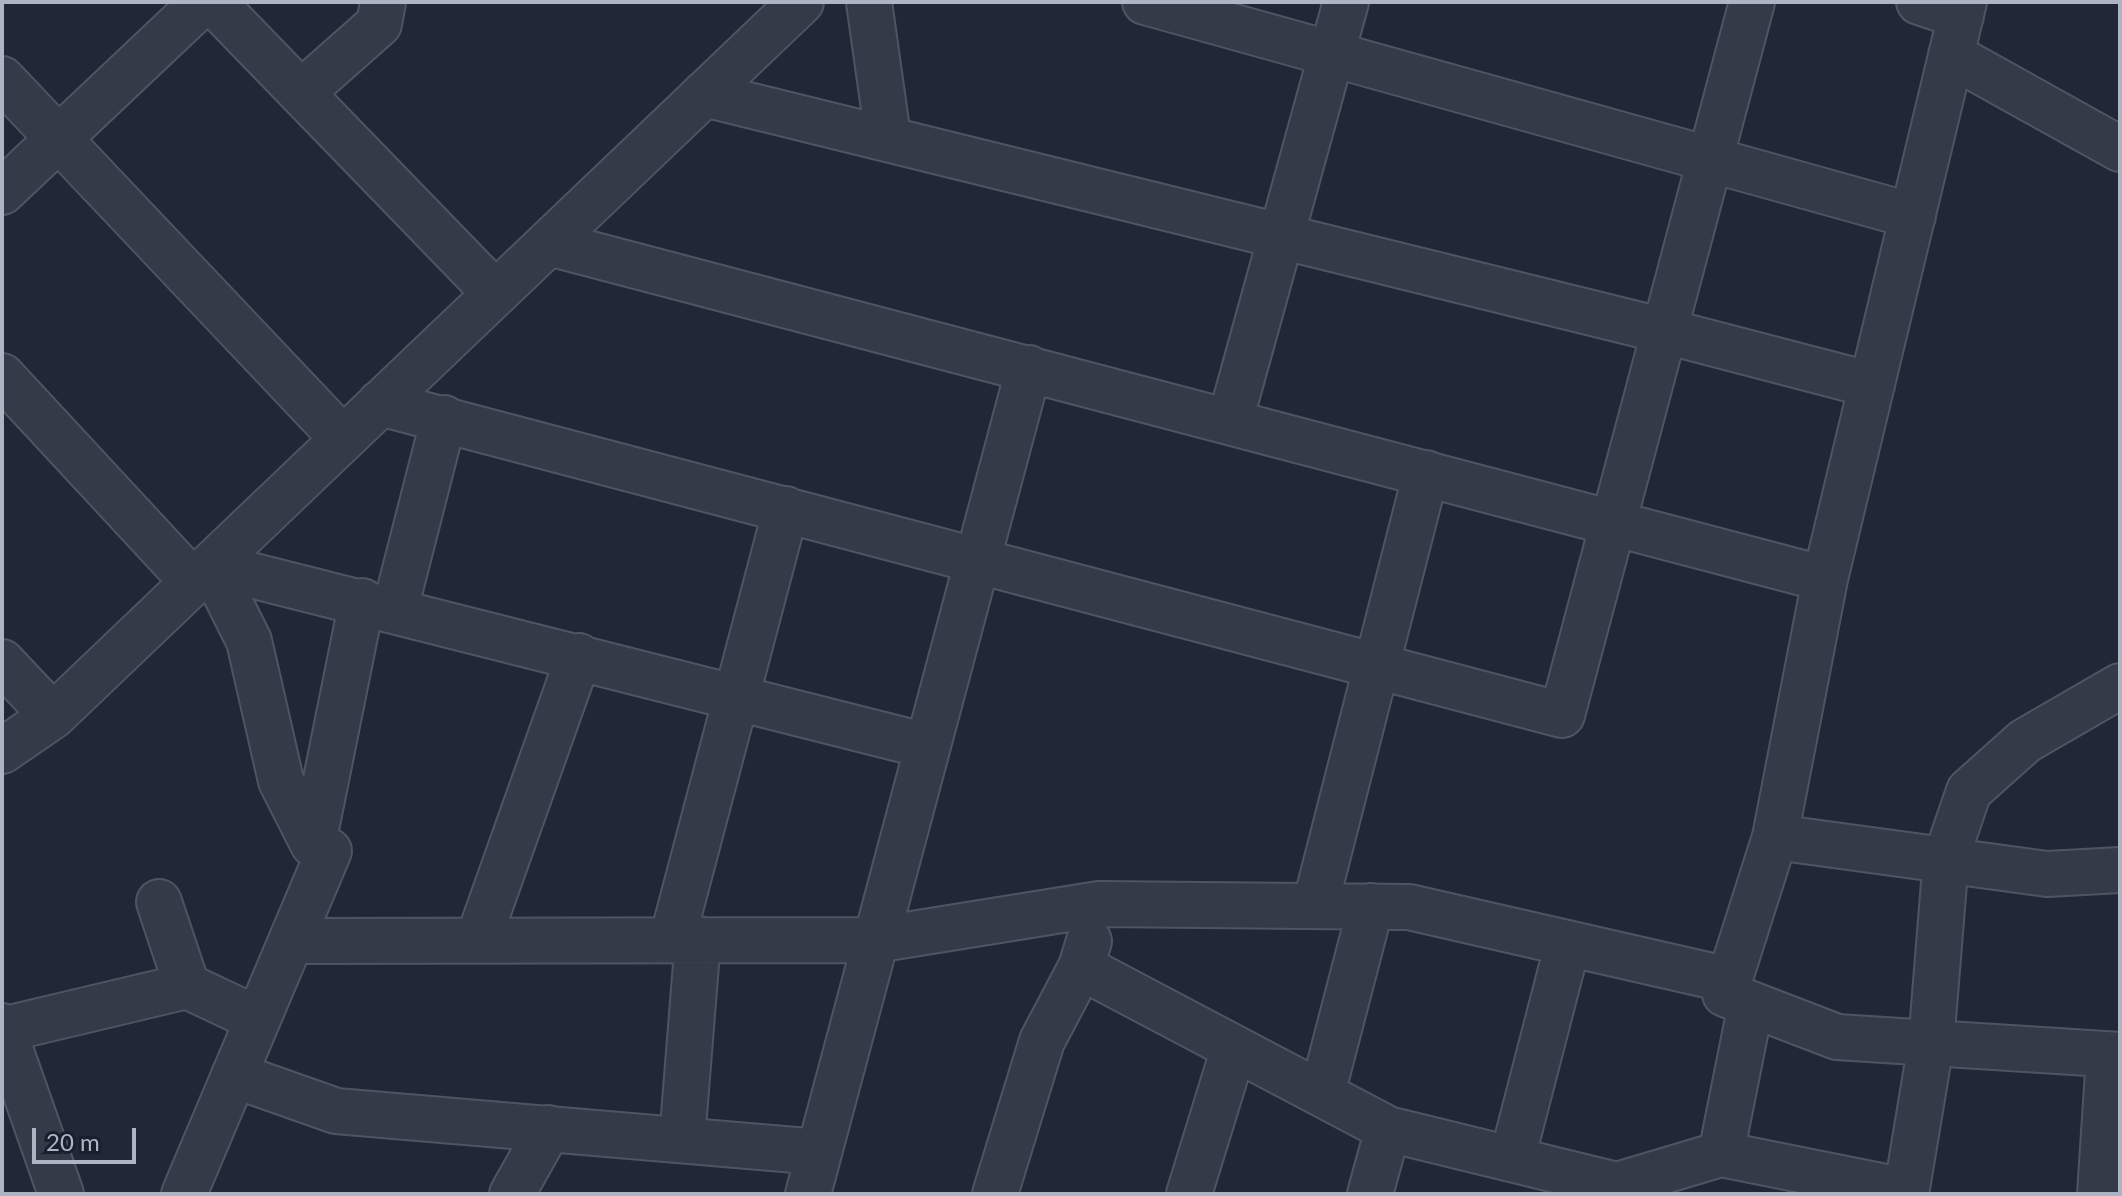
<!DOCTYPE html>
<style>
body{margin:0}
#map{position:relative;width:2122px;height:1196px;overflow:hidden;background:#202837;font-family:Lato,sans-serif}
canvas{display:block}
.frame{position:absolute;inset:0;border:4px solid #adb5c4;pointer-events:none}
.scale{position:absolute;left:32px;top:1128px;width:104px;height:36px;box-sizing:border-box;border:4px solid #adb5c4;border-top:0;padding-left:10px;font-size:24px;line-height:28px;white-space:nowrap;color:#adb5c4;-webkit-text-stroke:6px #191f2c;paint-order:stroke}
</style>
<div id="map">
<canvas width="2122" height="1196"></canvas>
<div class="frame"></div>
<div class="scale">20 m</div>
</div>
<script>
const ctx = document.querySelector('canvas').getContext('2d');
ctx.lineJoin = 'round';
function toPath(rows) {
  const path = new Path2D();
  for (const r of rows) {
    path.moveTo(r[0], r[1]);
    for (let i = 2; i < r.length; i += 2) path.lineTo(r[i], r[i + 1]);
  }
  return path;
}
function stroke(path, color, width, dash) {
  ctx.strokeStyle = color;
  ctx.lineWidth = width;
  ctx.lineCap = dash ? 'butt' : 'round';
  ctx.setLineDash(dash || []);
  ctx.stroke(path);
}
const minor = toPath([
 [213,2,495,293],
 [869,2,888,137],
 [1145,2,1913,216],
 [1919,2,1961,16],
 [1964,2,1825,579,1775,837,1725,994,1837,1037,2120,1055],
 [1951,55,2120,149],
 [2,79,343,439],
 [301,93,379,24,383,2],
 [704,94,1665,331,1872,385],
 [2,192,203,2],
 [549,243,1825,579],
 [2,376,193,582],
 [380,403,1562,715,1752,2],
 [1230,421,1346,2],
 [211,565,927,746],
 [395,609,444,418],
 [2,662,53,716],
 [2,751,53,716,801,2],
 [1775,837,2047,874,2120,870],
 [313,844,362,601],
 [159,902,187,986],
 [1315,906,1426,473],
 [478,940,579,656],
 [672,940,786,509],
 [291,941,875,940,1099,904,1409,907,1729,980],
 [1081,967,1388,1129,1617,1185,1721,1154,1906,1191],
 [2,1026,61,1194],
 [2,1030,187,986,257,1019],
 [234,1075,336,1111,819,1152],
 [1322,1094,1371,906],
 [682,1140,698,939],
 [1721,1154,1751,1004],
 [1512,1159,1568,943],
 [184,1194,329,851,313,844,281,781,249,641,211,565],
 [512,1194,549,1128],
 [808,1194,1029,368],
 [995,1194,1042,1041,1081,967,1089,941],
 [1189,1194,1234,1048],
 [1370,1194,1388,1129],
 [1906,1194,1931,1044,1946,858,1969,791,2025,741,2120,686],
 [2100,1194,2109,1056]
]);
stroke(minor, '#4e5562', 48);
stroke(minor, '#333a48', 44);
</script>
